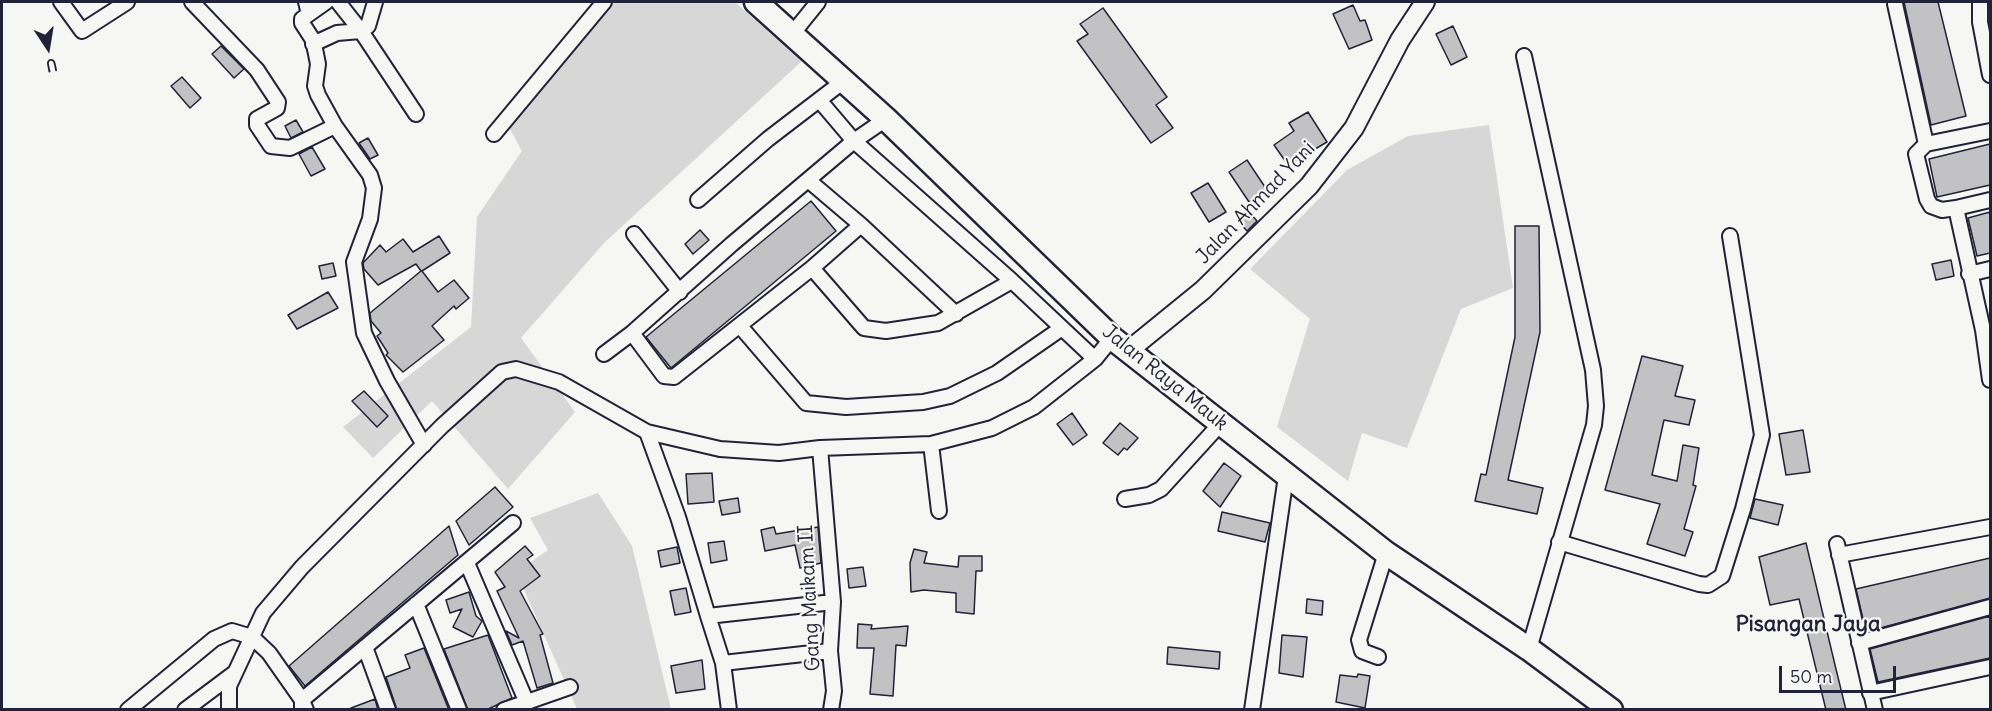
<!DOCTYPE html>
<style>
body{margin:0}
#map{position:relative;width:1992px;height:711px;overflow:hidden;background:#f6f6f2;font-family:Delius,sans-serif}
canvas{display:block}
.frame{position:absolute;inset:0;border:3px solid #22223b;pointer-events:none}
.north{position:absolute;left:18px;top:18px;width:60px;height:60px;-webkit-text-stroke:4px #f6f6f2;paint-order:stroke;rotate:168deg;font-size:16px;font-weight:700;line-height:24px;text-align:center;color:#22223b}
.north::after{content:'';display:block;margin:auto;width:21px;height:27px;background:#22223b;clip-path:polygon(50% 0,100% 100%,50% 72%,0 100%)}
.scale{position:absolute;left:1779px;top:666px;width:117px;height:27px;box-sizing:border-box;border:3px solid #22223b;border-top:0;padding-left:8px;font-size:18px;line-height:21px;white-space:nowrap;color:#22223b;-webkit-text-stroke:4px #f6f6f2;paint-order:stroke}
</style>
<div id="map">
<canvas width="1992" height="711"></canvas>
<div class="frame"></div>
<div class="north">U</div>
<div class="scale">50 m</div>
</div>
<script>
const ctx = document.querySelector('canvas').getContext('2d');
ctx.lineJoin = 'round';
function fill(path, color) {
  ctx.fillStyle = color;
  ctx.fill(path, 'evenodd');
}
function toPath(rows) {
  const path = new Path2D();
  for (const r of rows) {
    path.moveTo(r[0], r[1]);
    for (let i = 2; i < r.length; i += 2) path.lineTo(r[i], r[i + 1]);
  }
  return path;
}
function stroke(path, color, width, dash) {
  ctx.strokeStyle = color;
  ctx.lineWidth = width;
  ctx.lineCap = dash ? 'butt' : 'round';
  ctx.setLineDash(dash || []);
  ctx.stroke(path);
}
function label(font, color, halo, rows, align = 'center') {
  ctx.font = font + ' Delius,sans-serif';
  ctx.lineWidth = 4.5;
  ctx.setLineDash([]);
  ctx.textBaseline = 'middle';
  ctx.strokeStyle = halo;
  ctx.fillStyle = color;
  for (const [text, x, y, turn = 0] of rows) {
    ctx.save();
    ctx.translate(x, y);
    ctx.rotate((+turn || 0) * Math.PI / 180);
    ctx.textAlign = isNaN(turn) ? turn : align;
    if (halo) ctx.strokeText(text, 0, 0);
    ctx.fillText(text, 0, 0);
    ctx.restore();
  }
}
fill(toPath([
 [597,2,735,2,802,61,604,243,521,338,575,412,508,489,432,401,373,458,343,427,471,327,477,217,522,151,501,113],
 [1489,125,1513,288,1461,309,1407,448,1362,433,1348,481,1277,427,1310,319,1250,269,1347,170,1408,136],
 [598,493,632,546,671,709,577,709,516,572,548,550,530,518]
]), '#d7d7d7');
const building = toPath([
 [1904,2,1938,2,1966,116,1931,125,1904,2],
 [1353,5,1360,21,1365,20,1372,40,1349,49,1333,14,1353,5],
 [1103,8,1167,97,1156,105,1173,128,1151,143,1077,41,1088,34,1080,24,1103,8],
 [1453,26,1467,57,1451,65,1436,34,1453,26],
 [221,46,244,69,234,78,212,54,221,46],
 [182,77,201,98,190,108,171,86,182,77],
 [1308,112,1327,142,1288,165,1274,145,1294,131,1289,123,1308,112],
 [296,120,303,132,291,138,285,126,296,120],
 [368,138,378,155,370,159,359,143,368,138],
 [1990,144,1990,185,1937,197,1929,159,1990,144],
 [312,147,325,169,311,176,299,154,312,147],
 [1247,160,1267,190,1249,202,1229,172,1247,160],
 [1208,183,1226,212,1209,222,1191,193,1208,183],
 [811,201,836,231,671,368,646,337,811,201],
 [1990,212,1990,253,1977,256,1968,218,1990,212],
 [1250,213,1257,221,1247,231,1239,222,1250,213],
 [1515,226,1539,226,1540,332,1508,480,1543,488,1537,514,1475,501,1481,474,1486,475,1515,337,1515,226],
 [700,230,709,240,693,254,685,244,700,230],
 [439,236,450,253,422,271,438,292,454,280,469,298,456,309,454,306,432,326,444,340,403,372,386,355,388,353,377,336,381,333,371,321,370,313,421,271,416,264,378,285,364,269,363,263,380,245,386,252,403,239,413,252,439,236],
 [1951,260,1954,276,1936,280,1932,264,1951,260],
 [333,263,336,276,322,279,319,266,333,263],
 [328,292,338,308,297,329,288,315,328,292],
 [1642,356,1683,366,1675,396,1695,400,1689,425,1664,420,1652,475,1677,481,1683,445,1699,448,1693,485,1696,486,1684,529,1693,532,1685,556,1647,544,1660,504,1605,490,1642,356],
 [364,391,388,416,377,427,352,401,364,391],
 [1072,413,1087,435,1073,445,1057,424,1072,413],
 [1120,423,1138,438,1127,450,1124,448,1118,455,1103,443,1120,423],
 [1803,430,1810,472,1786,475,1779,434,1803,430],
 [1224,463,1241,476,1220,507,1203,491,1224,463],
 [712,473,714,502,688,504,686,474,712,473],
 [495,487,513,507,469,545,456,521,495,487],
 [738,498,740,512,722,515,719,501,738,498],
 [1755,499,1783,505,1778,525,1750,518,1755,499],
 [1222,512,1270,523,1265,542,1218,531,1222,512],
 [449,526,458,555,305,686,289,666,449,526],
 [774,527,776,534,818,527,821,563,800,568,795,545,765,551,761,530,774,527],
 [724,541,727,560,711,563,708,543,724,541],
 [1806,543,1835,665,1846,710,1826,710,1799,599,1770,605,1759,557,1806,543],
 [525,546,533,555,527,559,540,576,520,591,543,634,540,635,553,683,537,688,523,641,512,645,506,631,519,638,497,591,505,587,495,572,525,546],
 [677,547,680,563,661,567,658,551,677,547],
 [914,549,927,552,924,563,958,567,959,556,982,556,982,571,976,571,974,614,956,612,956,593,924,590,911,592,910,563,914,549],
 [1990,558,1990,598,1866,632,1856,589,1990,558],
 [863,567,866,586,849,588,847,569,863,567],
 [686,588,691,612,675,615,670,591,686,588],
 [469,592,476,616,482,621,473,637,453,627,462,609,450,613,446,600,469,592],
 [1307,599,1323,601,1322,615,1306,613,1307,599],
 [1990,616,1990,658,1878,682,1870,649,1990,616],
 [858,624,872,625,871,629,908,626,906,646,896,645,893,696,870,694,874,648,857,648,858,624],
 [488,635,512,698,486,710,468,710,444,649,488,635],
 [1282,635,1307,637,1303,677,1279,673,1282,635],
 [1168,647,1220,652,1219,669,1167,664,1168,647],
 [424,648,449,710,397,710,386,677,410,668,405,655,424,648],
 [702,660,705,689,676,693,671,666,702,660],
 [1358,674,1370,676,1365,708,1336,702,1340,675,1357,677,1358,674],
 [375,699,378,710,351,710,351,708,375,699]
]);
fill(building, '#c2c2c4');
stroke(building, '#22223b', 1.5);
const minor = toPath([
 [61,2,82,31,127,2],
 [192,2,257,70,278,102,277,108,257,119,257,125,271,146,290,148,335,126],
 [306,2,309,14,302,19,302,23,313,40,316,54,318,64,315,86,318,95,335,126,370,175,374,188,370,219,354,262,364,333,387,381,424,445],
 [338,2,361,31,416,114],
 [1980,2,1980,22,1990,75],
 [1895,4,1926,144],
 [309,14,326,2],
 [793,33,818,2],
 [313,44,337,33,361,31,368,26,375,2],
 [1524,56,1593,370,1596,406,1594,425,1529,649],
 [820,101,854,141,1012,281,1095,359],
 [1990,131,1926,144,1916,154,1927,199,1931,206,1942,210,1956,208,1990,200],
 [494,134,604,2],
 [808,180,861,225,956,314],
 [698,200,768,139,845,80],
 [1956,208,1983,330,1990,380],
 [634,234,680,292],
 [812,268,864,328,886,331,938,323,1012,281],
 [1969,274,1990,269],
 [740,326,806,403,846,407,923,402,950,396,997,373,1062,328],
 [632,333,664,376,674,377,812,268,861,225],
 [604,354,632,333,732,244,854,141,886,119],
 [647,432,678,517,708,616],
 [931,444,939,511],
 [820,448,833,602,830,651,834,691,831,710],
 [1125,499,1149,495,1161,489,1222,422],
 [1559,542,1699,584,1708,585,1722,576,1743,509,1762,435,1730,236],
 [1837,544,1875,710],
 [1839,555,1990,527],
 [467,563,527,703],
 [416,604,459,710],
 [1859,643,1990,607],
 [365,647,388,710],
 [830,651,723,663,708,616,833,602],
 [1378,657,1362,651,1359,640,1386,553],
 [723,663,729,710],
 [1870,693,1990,667],
 [128,710,214,639,232,631,252,637,269,653,302,700,302,708],
 [185,710,233,674],
 [229,710,229,686,263,613,302,567,442,426,502,372,516,369,559,382,647,432,720,449,779,453,820,448,931,444,992,428,1034,407,1095,359,1112,338],
 [306,710,302,700,513,523],
 [504,710,570,687],
 [1252,710,1286,476]
]);
const tertiary = toPath([
 [1128,351,1203,290,1309,186,1354,128,1400,40,1425,2]
]);
const primary = toPath([
 [756,2,886,119,1112,338,1386,553,1529,649,1611,710]
]);
stroke(minor, '#22223b', 18);
stroke(tertiary, '#22223b', 22);
stroke(primary, '#22223b', 27);
stroke(minor, '#f6f6f2', 14);
stroke(tertiary, '#f6f6f2', 18);
stroke(primary, '#f6f6f2', 22);
label('20px', '#22223b', '#f6f6f2', [
 ["Jalan Ahmad Yani",1256,203,-46],
 ["Jalan Raya Mauk",1165,378,39],
 ["Gang Maikam II",810,598,-93]
]);
label('bold 22px', '#22223b', '#f6f6f2', [
 ["Pisangan Jaya",1808,625]
]);
</script>
